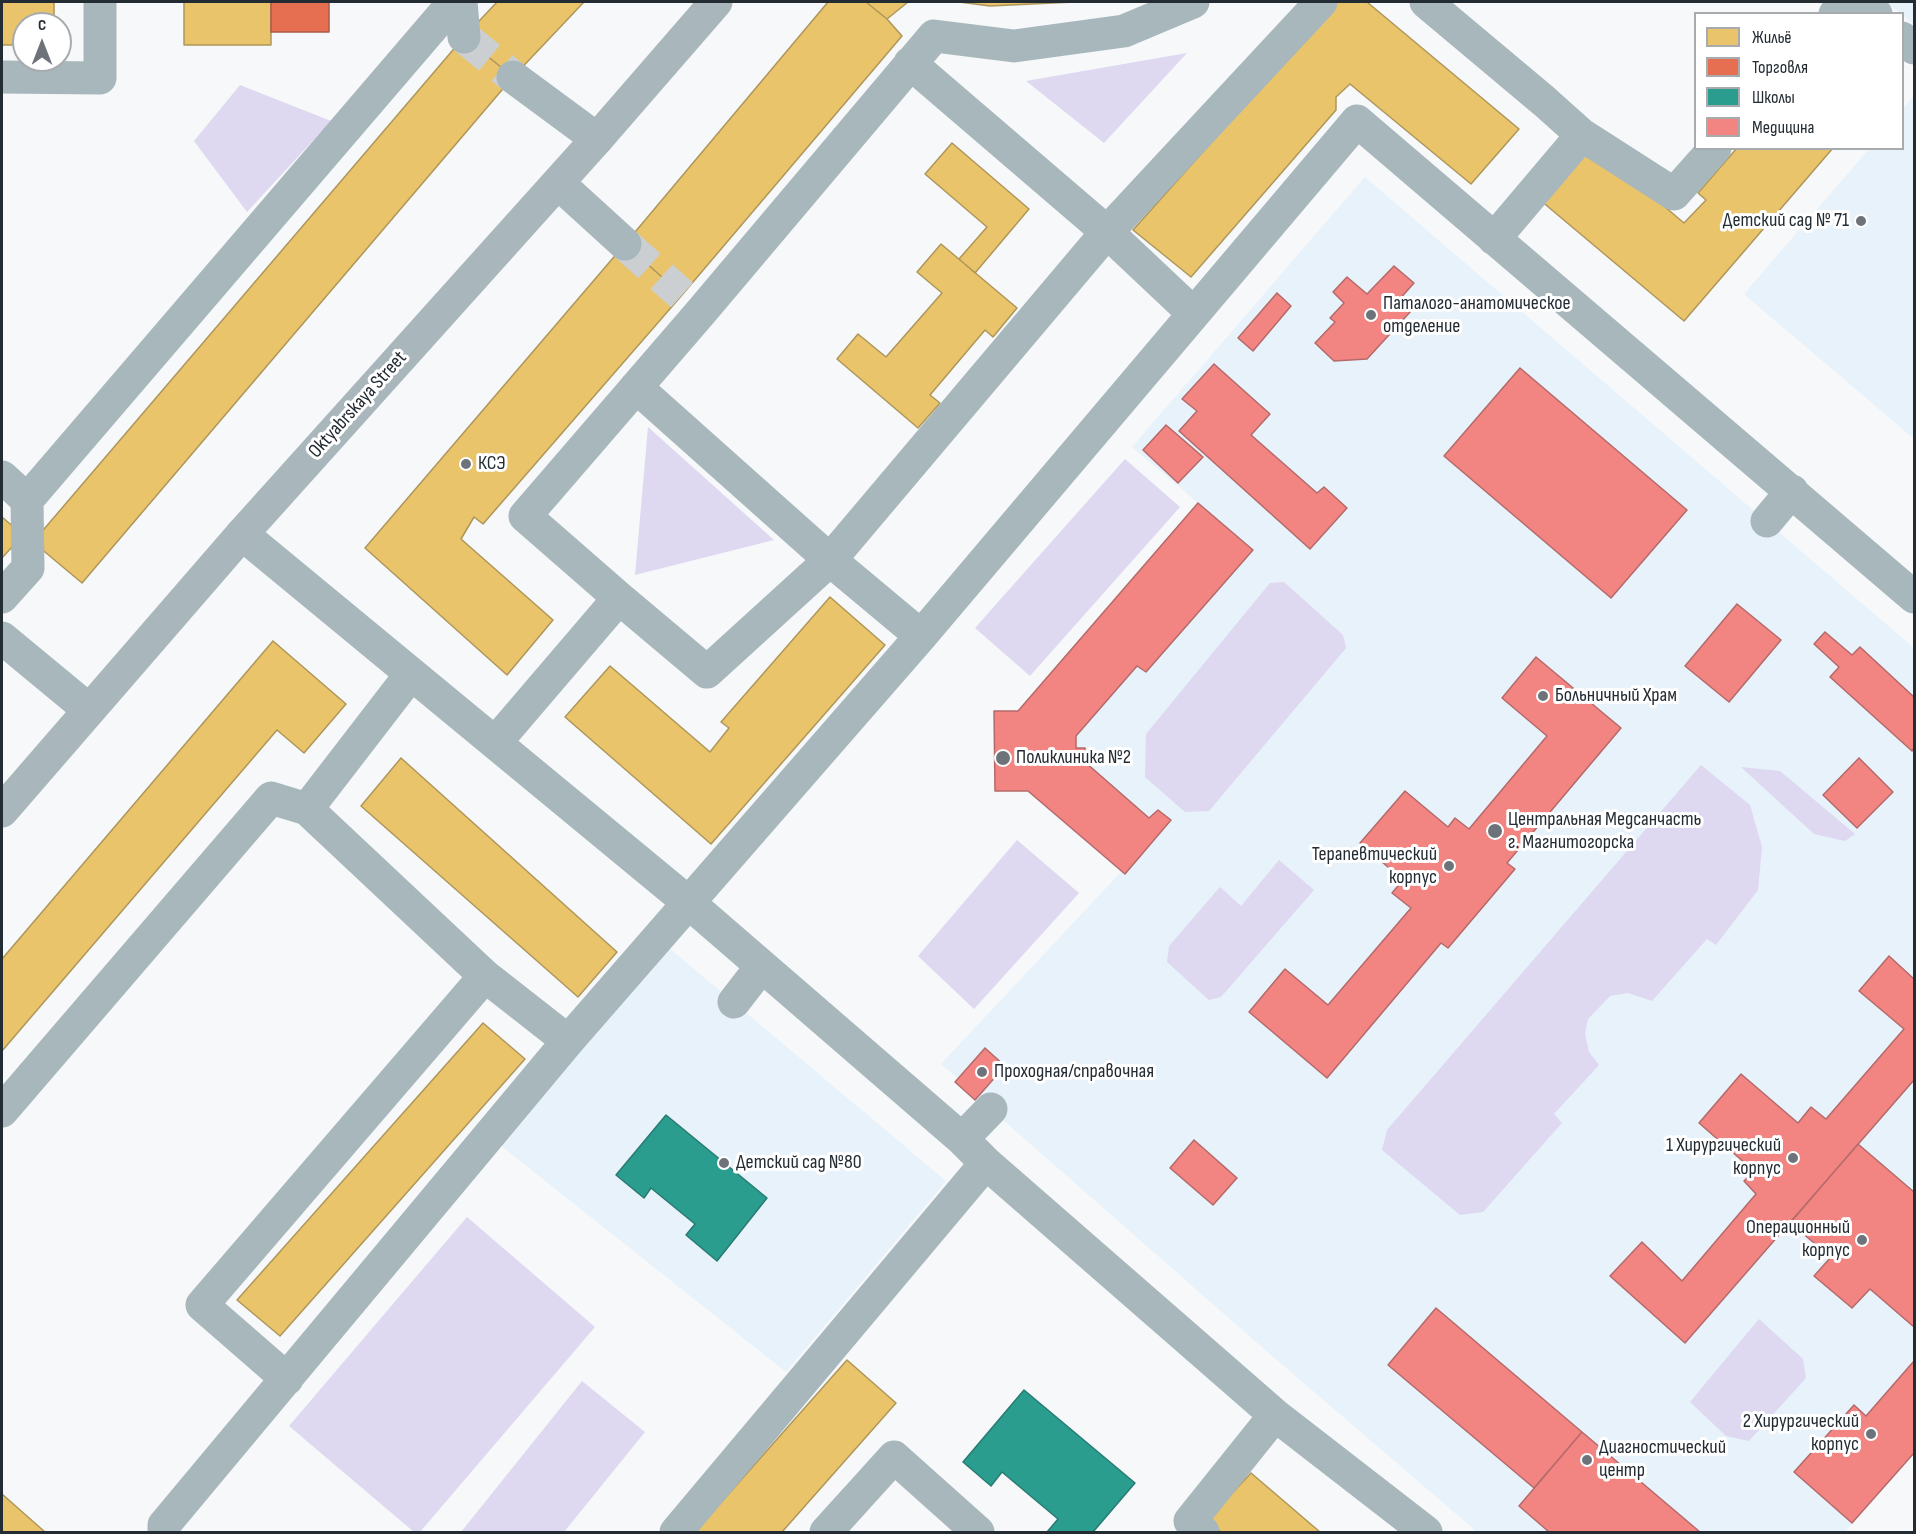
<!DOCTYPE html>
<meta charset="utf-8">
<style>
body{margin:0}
#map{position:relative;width:1916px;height:1534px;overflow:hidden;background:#f6f8fa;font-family:"Sofia Sans Condensed",sans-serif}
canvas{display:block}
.frame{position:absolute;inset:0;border:3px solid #242c33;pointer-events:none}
.legend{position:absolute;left:1694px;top:12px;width:210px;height:138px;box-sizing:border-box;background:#fff;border:2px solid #a7abad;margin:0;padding:8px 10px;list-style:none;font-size:18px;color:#242c33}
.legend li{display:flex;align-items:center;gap:12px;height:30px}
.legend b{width:30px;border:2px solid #a7abad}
.north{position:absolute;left:12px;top:12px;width:60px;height:60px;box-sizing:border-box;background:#fff;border:2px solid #a7abad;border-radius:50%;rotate:0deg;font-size:16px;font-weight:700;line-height:24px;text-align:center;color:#242c33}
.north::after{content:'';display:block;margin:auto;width:21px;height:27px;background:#6e7379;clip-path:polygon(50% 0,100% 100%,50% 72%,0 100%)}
</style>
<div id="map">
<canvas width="1916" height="1534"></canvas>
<div class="frame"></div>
<ul class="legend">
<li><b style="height:16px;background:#e9c46a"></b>Жильё</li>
<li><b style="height:16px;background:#e76f51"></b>Торговля</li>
<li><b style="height:16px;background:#2a9d8f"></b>Школы</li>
<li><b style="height:16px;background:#f28482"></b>Медицина</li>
</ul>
<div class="north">С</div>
</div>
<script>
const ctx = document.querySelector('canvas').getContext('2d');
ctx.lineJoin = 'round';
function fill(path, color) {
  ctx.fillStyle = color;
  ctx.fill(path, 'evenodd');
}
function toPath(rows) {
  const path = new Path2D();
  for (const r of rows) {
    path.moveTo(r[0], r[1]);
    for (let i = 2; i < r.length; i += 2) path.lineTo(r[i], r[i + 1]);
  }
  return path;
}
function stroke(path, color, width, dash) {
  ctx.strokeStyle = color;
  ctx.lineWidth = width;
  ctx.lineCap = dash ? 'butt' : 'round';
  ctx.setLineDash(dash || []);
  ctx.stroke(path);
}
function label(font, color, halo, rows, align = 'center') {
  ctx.font = font + ' "Sofia Sans Condensed",sans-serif';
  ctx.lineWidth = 6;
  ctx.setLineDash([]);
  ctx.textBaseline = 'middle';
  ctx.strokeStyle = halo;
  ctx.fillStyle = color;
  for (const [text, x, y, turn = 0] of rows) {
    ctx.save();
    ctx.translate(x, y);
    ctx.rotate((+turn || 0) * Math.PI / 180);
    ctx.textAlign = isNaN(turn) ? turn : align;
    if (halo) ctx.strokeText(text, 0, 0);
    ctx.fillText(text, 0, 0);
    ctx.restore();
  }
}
fill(toPath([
 [1886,2,1914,2,1914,25,1903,15,1902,14,1900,13],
 [1913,97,1914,99,1914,439,1744,294,1869,149,1902,148,1903,109],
 [1365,177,1914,648,1914,1453,1845,1532,1477,1532,1248,1335,978,1098,975,1100,955,1082,958,1079,941,1064,1121,872,1028,791,995,791,994,711,1018,711,1198,503,1132,447],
 [662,942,946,1181,786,1372,500,1145]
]), '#e8f2fb');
fill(toPath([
 [1187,53,1104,143,1026,81],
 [240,85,331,121,247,212,194,141],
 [648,427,774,540,635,575],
 [1125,459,1180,507,1030,676,975,628],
 [1284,582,1343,635,1346,648,1209,811,1185,812,1145,777,1146,734,1270,583],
 [1701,765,1750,805,1762,847,1758,890,1716,945,1707,939,1652,1001,1628,993,1610,996,1588,1019,1585,1034,1589,1052,1599,1065,1554,1114,1562,1123,1483,1212,1460,1215,1382,1150,1387,1130],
 [1741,767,1780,771,1855,834,1845,841,1814,834],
 [1017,840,1079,893,974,1009,918,956],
 [1279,860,1314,890,1221,997,1209,1000,1167,962,1169,946,1220,887,1241,906],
 [467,1217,595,1327,420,1532,414,1532,289,1426],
 [1759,1319,1803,1359,1806,1378,1749,1441,1726,1436,1690,1402],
 [582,1381,645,1432,564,1532,461,1532]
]), '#ded8f1');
const homes = toPath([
 [2,2,54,2,54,24,24,24,24,45,2,45,2,2],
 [184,2,271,2,271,45,184,45,184,2],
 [497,2,584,2,513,77,464,37,497,2],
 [828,2,866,2,887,19,902,36,682,295,625,244,828,2],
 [866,2,908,2,887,19,866,2],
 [959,2,1074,2,990,6,959,2],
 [1337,2,1367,2,1519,129,1471,184,1350,84,1336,97,1336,110,1191,277,1133,230,1337,2],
 [464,37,513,77,82,583,33,542,464,37],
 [1588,142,1684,223,1706,200,1698,193,1737,148,1833,148,1684,321,1540,200,1588,142],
 [952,143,1029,209,975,273,959,259,987,227,925,174,952,143],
 [625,244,682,295,483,524,474,517,461,539,553,620,507,675,365,548,625,244],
 [941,244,1017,308,993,337,985,330,930,395,940,403,918,428,837,359,858,334,886,357,942,293,917,272,941,244],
 [2,517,23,535,2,558,2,517],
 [830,597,885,645,711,844,565,717,610,666,710,752,729,728,721,722,830,597],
 [273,641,346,704,304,753,277,730,2,1051,2,959,273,641],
 [401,758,617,952,578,997,361,806,401,758],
 [483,1023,525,1059,280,1336,237,1300,483,1023],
 [847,1360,896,1403,782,1532,695,1532,847,1360],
 [1251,1473,1320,1532,1221,1532,1207,1520,1251,1473],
 [2,1494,45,1532,2,1532,2,1494]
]);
fill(homes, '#e9c46a');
stroke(homes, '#ae965a', 1.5);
const shops = toPath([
 [271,2,329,2,329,32,271,32,271,2]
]);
fill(shops, '#e76f51');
stroke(shops, '#ac5b48', 1.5);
const schools = toPath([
 [666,1115,767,1198,717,1261,686,1235,695,1224,651,1188,644,1198,616,1175,666,1115],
 [1024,1390,1135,1483,1093,1532,1047,1532,1058,1519,1002,1472,991,1486,963,1462,1024,1390]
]);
fill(schools, '#2a9d8f');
stroke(schools, '#287b73', 1.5);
const health = toPath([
 [1394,266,1414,283,1398,301,1411,311,1367,359,1334,361,1315,343,1335,322,1330,318,1344,303,1333,292,1347,277,1367,294,1394,266],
 [1277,293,1291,306,1253,351,1238,338,1277,293],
 [1214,364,1270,414,1251,435,1317,493,1324,487,1347,508,1310,549,1179,431,1197,411,1182,399,1214,364],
 [1520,368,1687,510,1611,598,1444,456,1520,368],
 [1166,425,1203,457,1178,483,1143,450,1166,425],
 [1198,503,1253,550,1146,672,1137,666,1076,736,1076,748,1085,748,1085,762,1149,818,1158,810,1171,820,1125,874,1028,791,995,791,994,711,1018,711,1198,503],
 [1737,604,1781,640,1729,702,1685,666,1737,604],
 [1825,632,1852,655,1860,647,1914,697,1914,748,1912,751,1830,677,1839,667,1814,644,1825,632],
 [1536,657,1621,728,1507,863,1515,869,1448,948,1441,943,1327,1078,1249,1012,1285,969,1328,1005,1411,908,1392,893,1403,880,1360,843,1405,791,1448,827,1455,818,1469,829,1547,736,1502,698,1536,657],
 [1859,758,1893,792,1857,828,1823,795,1859,758],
 [1889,956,1914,979,1914,1080,1685,1343,1610,1276,1642,1242,1682,1281,1756,1194,1744,1181,1754,1171,1699,1123,1741,1074,1798,1123,1811,1107,1826,1119,1904,1029,1859,991,1889,956],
 [985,1048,1005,1066,975,1100,955,1082,985,1048],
 [1194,1140,1237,1178,1213,1205,1170,1168,1194,1140],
 [1858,1144,1914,1192,1914,1327,1870,1289,1852,1308,1814,1276,1831,1257,1790,1223,1858,1144],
 [1436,1308,1582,1432,1534,1488,1388,1365,1436,1308],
 [1914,1361,1914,1453,1852,1523,1794,1472,1854,1405,1866,1416,1914,1361],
 [1582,1432,1700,1532,1549,1532,1519,1506,1582,1432]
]);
fill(health, '#f28482');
stroke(health, '#b46a6a', 1.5);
stroke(toPath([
 [464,37,513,77],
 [625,244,682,295]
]), '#cccfd2', 33, [33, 16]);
stroke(toPath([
 [461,2,464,37],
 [1193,2,1124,31,1014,46,934,36,701,312,525,516,619,598,707,672,830,560,1107,232,1321,2],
 [1426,2,1544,101,1582,135,1674,194,1715,148],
 [1862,2,1876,14],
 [1835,14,1845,2],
 [1902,38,1914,48],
 [910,63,1107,232,1193,313],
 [2,77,100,78,100,2],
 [513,77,597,139],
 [558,183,625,244],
 [1494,239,1582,135],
 [636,387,830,560,921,636],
 [2,477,27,500],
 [1767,521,1792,491],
 [242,534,689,903,962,1139,986,1163,1275,1415,1426,1532],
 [2,597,28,568,27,500,454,2],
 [2,638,89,710],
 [495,743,619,598],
 [307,809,485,976,568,1041],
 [734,1002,761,967],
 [2,1111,271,798,307,809,411,674],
 [962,1139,991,1109],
 [287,1379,202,1305,485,976],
 [164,1532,164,1525,568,1041,921,636,1357,121,1914,597],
 [676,1532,986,1163],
 [826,1532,894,1457,978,1532],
 [1203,1532,1190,1521,1275,1415]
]), '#a7b7bc', 33);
stroke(toPath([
 [2,811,242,534,597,139,716,2]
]), '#a9b7bd', 33);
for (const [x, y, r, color] of [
 [1861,221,6,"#6e7379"],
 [1371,315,6,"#6e7379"],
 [466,464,6,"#6e7379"],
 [1543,696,6,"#6e7379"],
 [1003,758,8,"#6e7379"],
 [1495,831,8,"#6e7379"],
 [1449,866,6,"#6e7379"],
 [982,1072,6,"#6e7379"],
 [1793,1158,6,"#6e7379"],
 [724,1163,6,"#6e7379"],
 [1862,1240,6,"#6e7379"],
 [1871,1434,6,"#6e7379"],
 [1587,1460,6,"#6e7379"]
]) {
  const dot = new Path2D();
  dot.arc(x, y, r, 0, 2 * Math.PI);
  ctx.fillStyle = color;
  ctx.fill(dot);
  stroke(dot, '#fff', 2);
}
label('20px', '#242c33', '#fff', [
 ["Детский сад № 71",1849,221,"right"],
 ["Паталого-анатомическое",1383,304],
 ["отделение",1383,327],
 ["КСЭ",478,464],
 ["Больничный Храм",1555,696],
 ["Поликлиника №2",1016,758],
 ["Центральная Медсанчасть",1508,820],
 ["г. Магнитогорска",1508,843],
 ["Терапевтический",1437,855,"right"],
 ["корпус",1437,878,"right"],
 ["Проходная/справочная",994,1072],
 ["1 Хирургический",1781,1146,"right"],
 ["корпус",1781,1169,"right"],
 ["Детский сад №80",736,1163],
 ["Операционный",1850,1228,"right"],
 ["корпус",1850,1251,"right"],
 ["2 Хирургический",1859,1422,"right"],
 ["корпус",1859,1445,"right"],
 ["Диагностический",1599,1448],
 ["центр",1599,1471]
], 'left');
label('20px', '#242c33', '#fff', [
 ["Oktyabrskaya Street",358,405,-48]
]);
</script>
